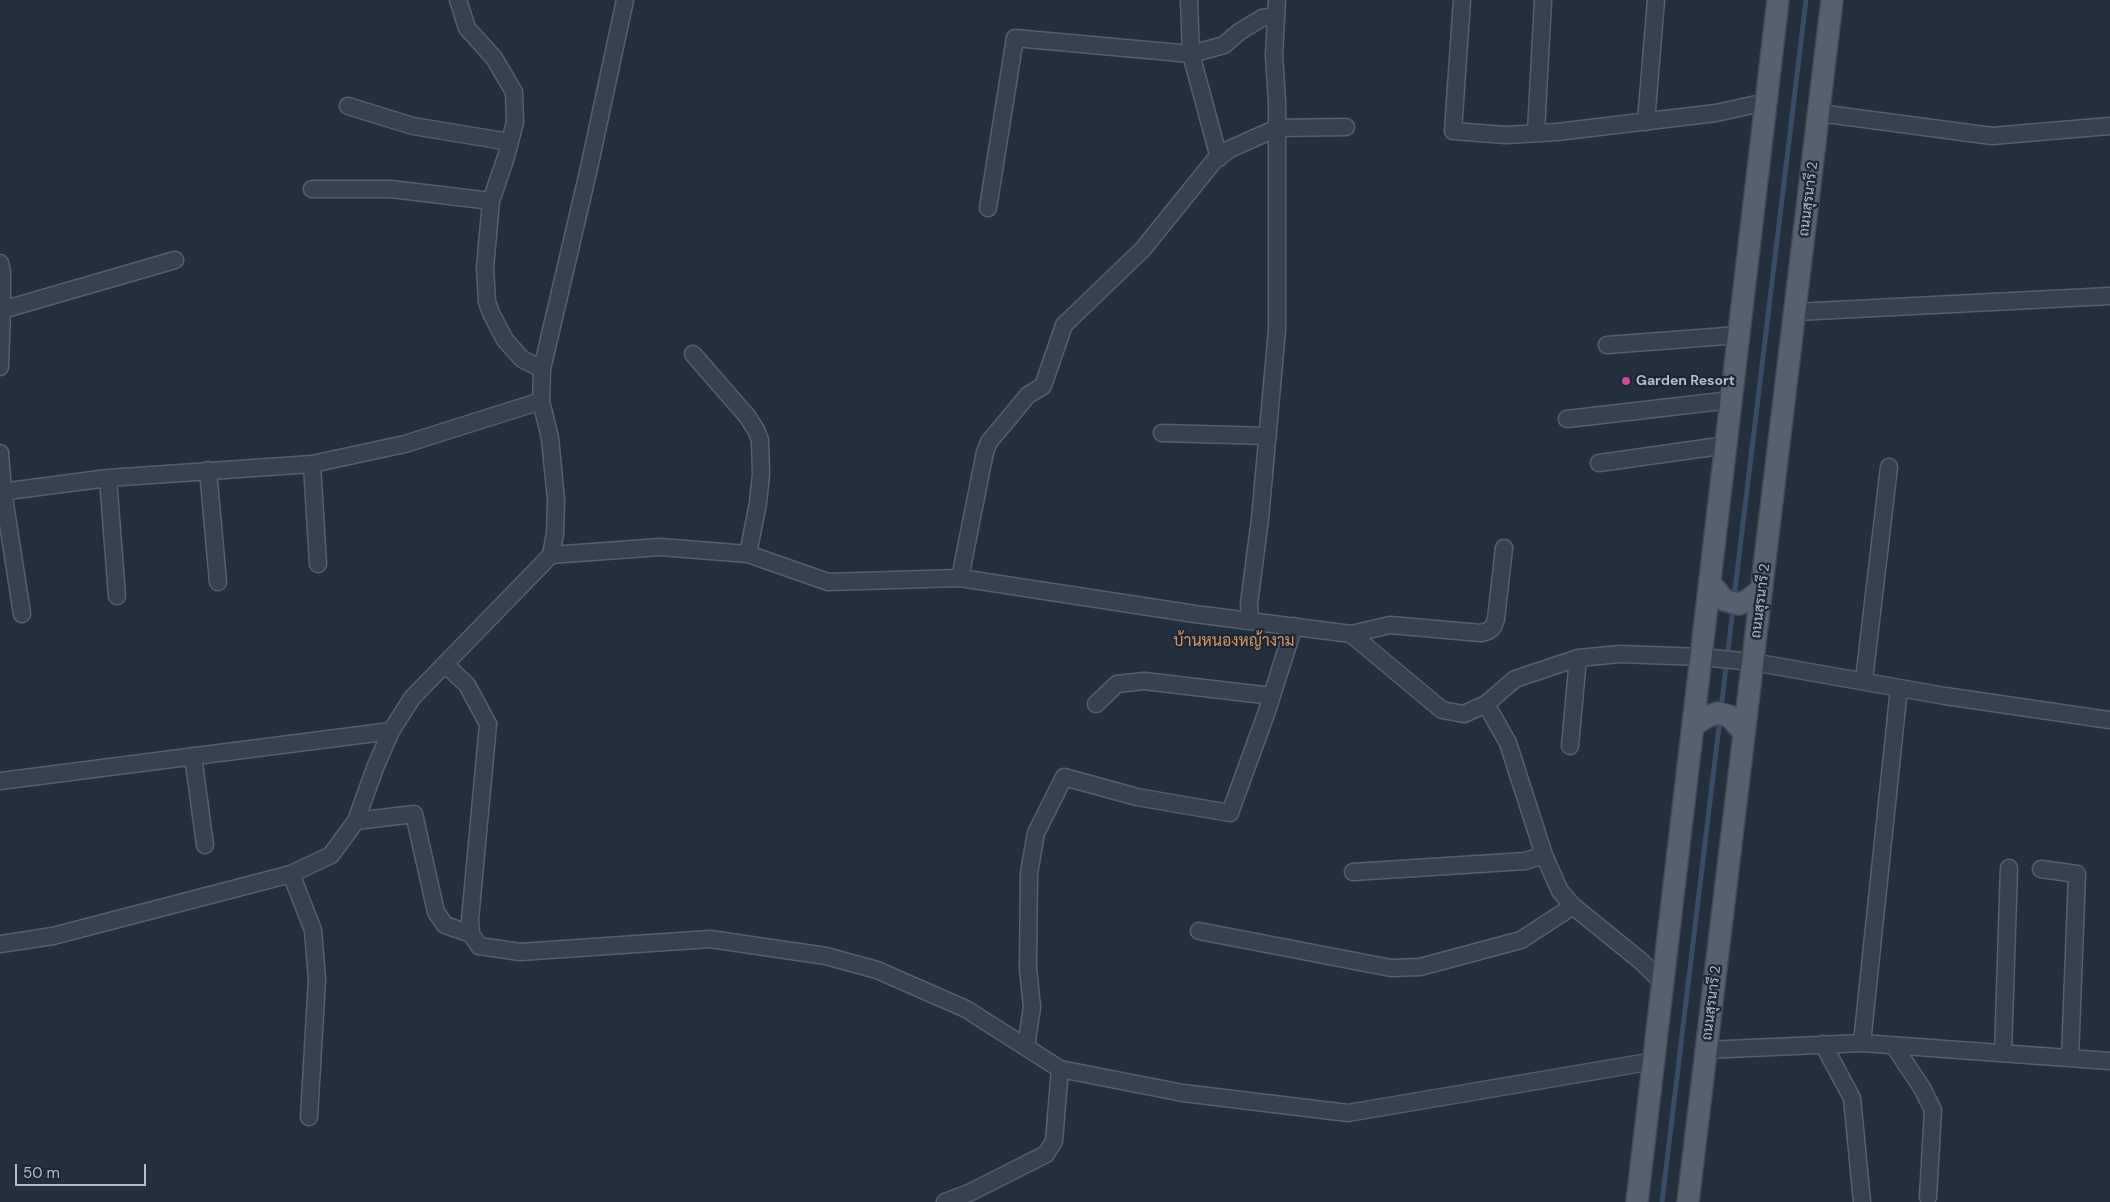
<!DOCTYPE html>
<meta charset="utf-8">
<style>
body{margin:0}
#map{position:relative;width:2110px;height:1202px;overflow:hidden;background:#242f3e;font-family:"DM Sans",sans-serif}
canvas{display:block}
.scale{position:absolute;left:15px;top:1164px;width:131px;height:22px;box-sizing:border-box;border:2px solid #b4bcc9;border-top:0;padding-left:6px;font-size:15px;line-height:18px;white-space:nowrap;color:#b4bcc9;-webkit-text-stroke:4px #1d2633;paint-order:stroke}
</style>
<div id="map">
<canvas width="2110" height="1202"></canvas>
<div class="scale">50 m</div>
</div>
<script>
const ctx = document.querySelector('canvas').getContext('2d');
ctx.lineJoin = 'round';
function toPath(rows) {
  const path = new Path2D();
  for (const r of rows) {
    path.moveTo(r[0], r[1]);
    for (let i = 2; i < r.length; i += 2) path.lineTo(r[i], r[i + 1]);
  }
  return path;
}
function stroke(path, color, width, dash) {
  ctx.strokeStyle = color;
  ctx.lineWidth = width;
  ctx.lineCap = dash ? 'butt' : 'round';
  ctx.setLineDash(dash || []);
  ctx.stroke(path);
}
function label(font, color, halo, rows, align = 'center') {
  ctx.font = font + ' "DM Sans",Sarabun,sans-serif';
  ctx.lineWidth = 4.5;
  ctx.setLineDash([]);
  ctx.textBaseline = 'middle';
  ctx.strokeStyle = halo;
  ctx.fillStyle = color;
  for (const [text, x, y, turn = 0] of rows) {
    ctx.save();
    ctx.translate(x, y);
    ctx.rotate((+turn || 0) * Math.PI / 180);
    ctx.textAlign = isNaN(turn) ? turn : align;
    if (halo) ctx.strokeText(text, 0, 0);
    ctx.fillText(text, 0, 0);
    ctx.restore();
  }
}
stroke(toPath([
 [1734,598,1806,0],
 [1721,709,1733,609],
 [1662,1202,1720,718]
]), '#394c67', 5);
const minor = toPath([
 [458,0,467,28,494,58,514,92,515,122,506,157,491,201,485,268,487,302,491,313,505,340,522,359,542,369],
 [1189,0,1191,54,1219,158],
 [1462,0,1453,131,1506,135,1557,132,1716,113,1766,102],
 [348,106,413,126,510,142],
 [1819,113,1992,136,2110,126],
 [1646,122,1656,0],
 [1536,132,1543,0],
 [312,189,391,189,491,201],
 [988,208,1015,38,1191,54,1224,45,1239,32,1262,18,1276,16],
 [0,263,2,272,2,310,0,367],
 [2,310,175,260],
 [1796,312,2110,296],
 [1607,345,1739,335],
 [693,354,747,416,756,430,760,440,761,474,758,503,748,554],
 [1567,419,1731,400],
 [1162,433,1268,436],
 [0,453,3,491,22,614],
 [1599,463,1727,445],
 [312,464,318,564],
 [208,470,218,582],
 [108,478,117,596],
 [0,492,108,478,312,464,405,444,541,401],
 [551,555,660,547,748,554,828,582,960,578,1195,614,1351,634,1442,710,1464,714,1486,704,1515,679,1578,658,1620,654,1701,657,1753,662,1945,696,2110,720],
 [960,578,985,452,989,442,1028,395,1043,386,1064,325,1143,249,1214,161,1230,149,1277,128,1346,127],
 [1250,621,1249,604,1260,519,1277,330,1277,102,1274,55,1277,0],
 [1351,634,1390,625,1481,633,1488,631,1493,627,1496,619,1504,548],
 [445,664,467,685,488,724,470,920,471,934,479,946,520,952,710,939,826,956,877,970,966,1009,1060,1069,1183,1093,1348,1113,1654,1061],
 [1864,680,1889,467],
 [1096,704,1117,684,1144,681,1272,696],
 [1486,704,1508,743,1544,855,1560,891,1573,906,1642,962,1663,983],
 [1570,746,1578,658],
 [193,756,205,845],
 [0,781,391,731],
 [356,821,414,814,436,912,445,925,471,934],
 [2041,869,2077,874,2070,1058],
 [1353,872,1525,861,1544,855],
 [291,874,313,930,317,979,309,1117],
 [1199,931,1391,968,1420,967,1521,940,1573,906],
 [0,944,53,936,291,874,331,855,356,821,375,768,391,731,412,698,551,555,555,534,556,500,550,438,541,401,542,369,589,168,625,0],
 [1862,1043,1899,688],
 [1823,1044,1852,1098,1862,1202],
 [1894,1046,1922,1088,1933,1110,1928,1197],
 [1026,1047,1032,1007,1028,968,1029,873,1036,833,1064,777,1137,797,1230,813,1266,714,1294,626],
 [1706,1050,1862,1043,2110,1061],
 [2003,1053,2009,868],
 [945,1202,971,1192,1046,1154,1054,1141,1060,1069]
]);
const major = toPath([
 [1710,583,1724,600,1738,604,1747,601,1762,589],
 [1693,726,1706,717,1718,713,1729,716,1744,732],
 [1637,1202,1778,0],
 [1688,1202,1832,0]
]);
stroke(minor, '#565f6c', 19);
stroke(major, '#414a57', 24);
stroke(minor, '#38414e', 16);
stroke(major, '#56606e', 21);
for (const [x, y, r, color] of [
 [1626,381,5,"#d1479c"]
]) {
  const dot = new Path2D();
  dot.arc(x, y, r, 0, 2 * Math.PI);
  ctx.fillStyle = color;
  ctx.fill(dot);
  stroke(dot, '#1d2633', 2);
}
label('14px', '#b4bcc9', '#1d2633', [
 ["ถนนสุรนารี 2",1809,199,-83],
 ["ถนนสุรนารี 2",1761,601,-83],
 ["ถนนสุรนารี 2",1712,1003,-83]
]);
label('bold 14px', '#b4bcc9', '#1d2633', [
 ["Garden Resort",1636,381]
], 'left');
label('16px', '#d59563', '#1d2633', [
 ["บ้านหนองหญ้างาม",1234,642]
]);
</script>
